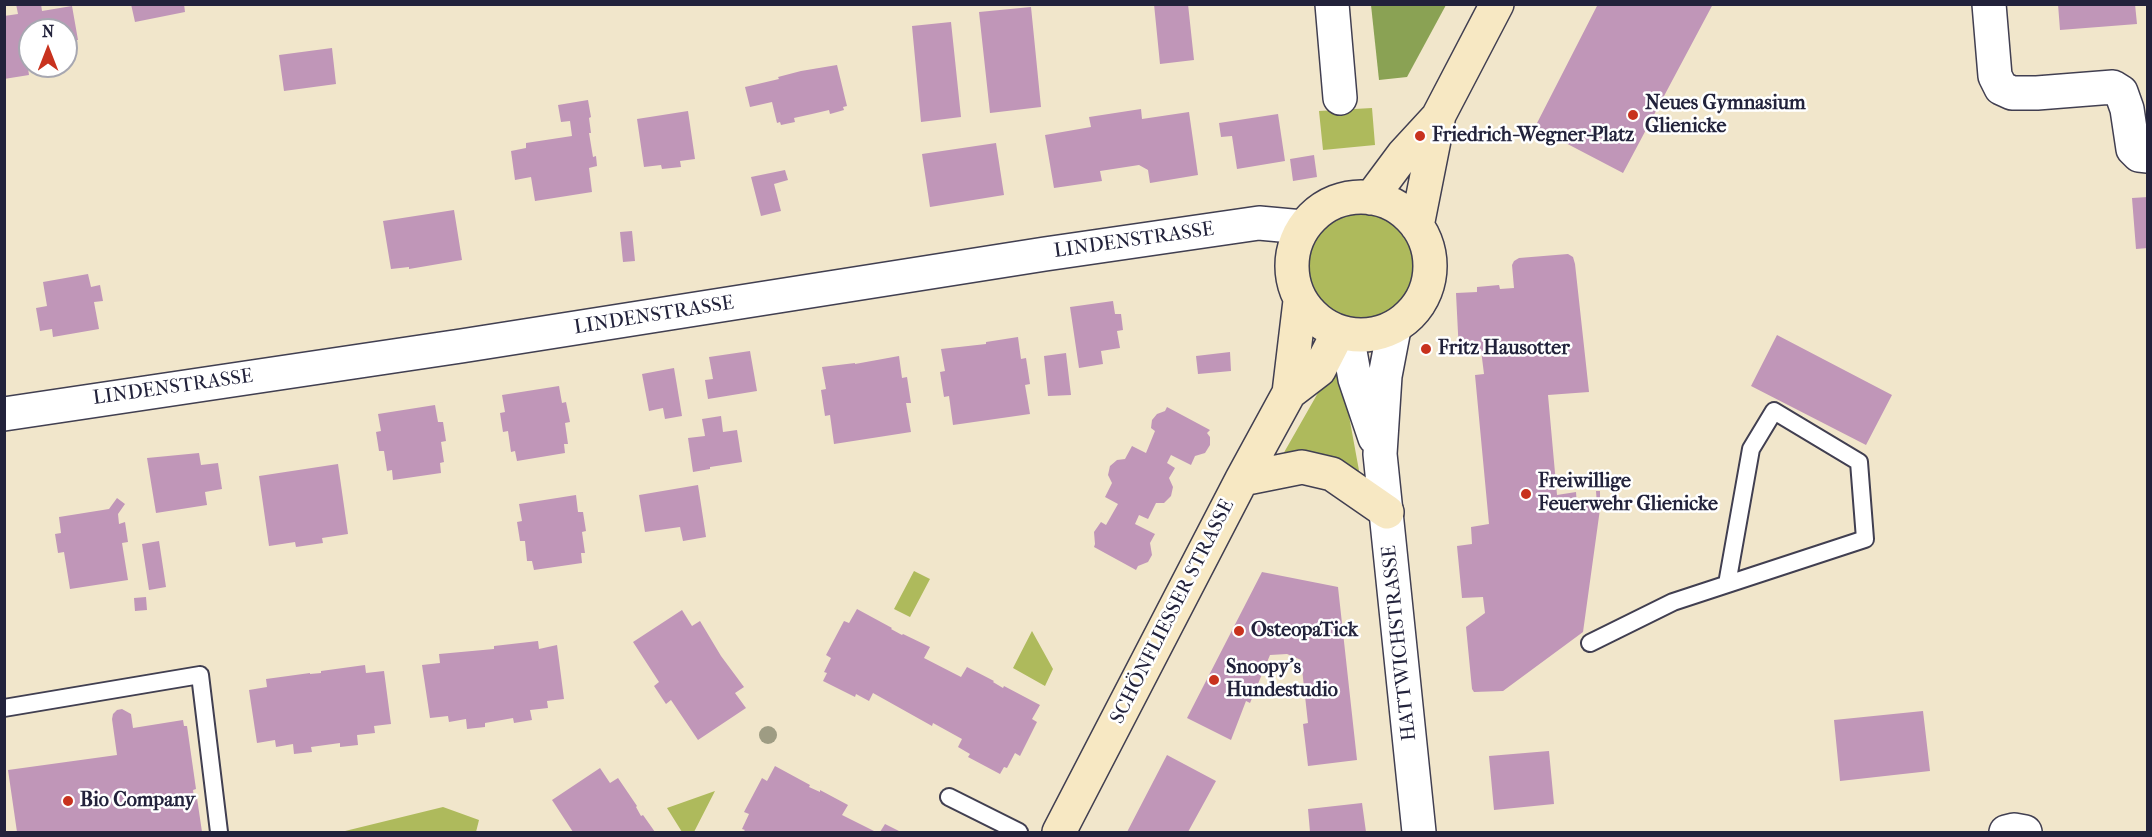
<!DOCTYPE html>
<meta charset="utf-8">
<style>
body{margin:0}
#map{position:relative;width:2152px;height:837px;overflow:hidden;background:#f1e6cb;font-family:"IM FELL French Canon",serif}
canvas{display:block}
.frame{position:absolute;inset:0;border:6px solid #22223b;pointer-events:none}
.north{position:absolute;left:18px;top:18px;width:60px;height:60px;box-sizing:border-box;background:#fff;border:2px solid #a7a7b1;border-radius:50%;rotate:0deg;font-size:16px;font-weight:700;line-height:24px;text-align:center;color:#22223b}
.north::after{content:'';display:block;margin:auto;width:21px;height:27px;background:#c8321e;clip-path:polygon(50% 0,100% 100%,50% 72%,0 100%)}
</style>
<div id="map">
<canvas width="2152" height="837"></canvas>
<div class="frame"></div>
<div class="north">N</div>
</div>
<script>
const ctx = document.querySelector('canvas').getContext('2d');
ctx.lineJoin = 'round';
function fill(path, color) {
  ctx.fillStyle = color;
  ctx.fill(path, 'evenodd');
}
function toPath(rows) {
  const path = new Path2D();
  for (const r of rows) {
    if (r.length === 3) {
      path.moveTo(r[0] + r[2], r[1]);
      path.arc(r[0], r[1], r[2], 0, 2 * Math.PI);
      continue;
    }
    path.moveTo(r[0], r[1]);
    for (let i = 2; i < r.length; i += 2) path.lineTo(r[i], r[i + 1]);
  }
  return path;
}
function stroke(path, color, width, dash) {
  ctx.strokeStyle = color;
  ctx.lineWidth = width;
  ctx.lineCap = dash ? 'butt' : 'round';
  ctx.setLineDash(dash || []);
  ctx.stroke(path);
}
function label(font, color, halo, rows, align = 'center') {
  ctx.font = font + ' "IM FELL French Canon",serif';
  ctx.lineWidth = 5;
  ctx.setLineDash([]);
  ctx.textBaseline = 'middle';
  ctx.strokeStyle = halo;
  ctx.fillStyle = color;
  for (const [text, x, y, turn = 0] of rows) {
    ctx.save();
    ctx.translate(x, y);
    ctx.rotate((+turn || 0) * Math.PI / 180);
    ctx.textAlign = isNaN(turn) ? turn : align;
    if (halo) ctx.strokeText(text, 0, 0);
    ctx.fillText(text, 0, 0);
    ctx.restore();
  }
}
fill(toPath([
 [1372,108,1375,145,1323,150,1319,111],
 [1360,266,53],
 [1331,370,1341,372,1360,476,1282,456],
 [914,571,930,579,910,617,894,609],
 [1032,631,1053,669,1045,686,1013,668],
 [715,791,694,832,682,832,667,808],
 [443,807,479,820,476,832,341,832]
]), '#aeba5c');
fill(toPath([
 [1371,5,1446,5,1407,77,1379,80]
]), '#8aa254');
fill(toPath([
 [16,4,41,4,42,11,72,6,78,40,66,42,66,30,30,30,30,53,26,54,29,75,4,79,4,16,18,14],
 [131,4,184,4,185,12,135,22],
 [1154,4,1188,4,1194,60,1160,64],
 [1598,4,1713,4,1623,173,1535,127],
 [2058,4,2135,4,2137,24,2060,30],
 [1031,7,1041,107,990,113,979,12],
 [951,22,961,117,921,122,912,26],
 [332,48,336,84,284,91,279,55],
 [837,65,847,106,843,107,844,110,830,114,829,110,812,114,794,118,795,122,781,125,780,122,777,123,772,102,750,107,745,87,779,79,778,77,801,71],
 [588,100,591,117,589,118,591,133,589,133,593,157,596,156,597,166,589,168,592,192,535,201,531,177,515,180,511,151,526,148,526,143,572,136,570,121,561,122,558,105],
 [1141,109,1142,119,1189,112,1198,175,1150,183,1148,170,1139,165,1100,171,1102,181,1054,188,1045,135,1091,127,1089,117],
 [688,111,695,159,680,161,681,167,662,169,661,165,644,167,637,119],
 [1278,114,1285,161,1237,169,1232,136,1221,137,1219,123],
 [996,143,1004,195,930,207,922,154],
 [1314,155,1317,177,1293,181,1290,159],
 [785,170,788,180,774,184,781,211,761,216,751,177],
 [2148,197,2148,248,2136,249,2132,198],
 [454,210,462,260,409,269,409,267,391,269,383,221],
 [632,231,635,261,623,262,620,232],
 [1568,254,1573,257,1575,264,1589,392,1548,395,1557,495,1576,492,1577,506,1597,504,1596,491,1600,491,1600,509,1583,632,1503,691,1474,692,1472,689,1466,627,1485,613,1483,597,1462,598,1457,546,1472,544,1471,527,1489,524,1475,375,1484,374,1481,350,1459,353,1456,293,1477,292,1477,287,1499,285,1500,289,1514,288,1512,265,1514,261,1519,258],
 [88,274,91,287,100,285,103,301,94,302,99,329,53,337,52,329,40,331,36,308,47,306,43,282],
 [1113,301,1115,314,1121,314,1123,330,1117,331,1120,348,1101,351,1103,364,1079,368,1070,307],
 [1777,335,1892,395,1866,445,1751,386],
 [1018,337,1021,359,1026,358,1030,384,1025,385,1030,414,953,425,949,396,944,397,940,372,945,371,941,349,986,344,986,342],
 [750,351,757,391,708,399,705,380,713,379,709,357],
 [1230,352,1231,371,1198,374,1196,356],
 [1066,353,1071,395,1048,396,1044,356],
 [899,356,902,378,907,377,911,403,906,403,911,432,834,444,830,415,825,416,821,390,826,389,822,367,855,363,855,364],
 [674,368,682,416,665,419,663,408,649,411,642,374],
 [559,386,562,403,566,402,570,422,565,423,568,444,564,444,565,453,517,461,515,451,511,452,508,431,503,432,500,413,505,412,502,395],
 [435,405,438,422,443,422,446,441,441,442,444,462,440,463,441,473,393,480,392,470,387,471,384,451,379,451,376,432,381,431,378,414],
 [1167,407,1210,430,1207,433,1210,437,1210,445,1205,453,1195,456,1191,465,1171,455,1167,463,1175,468,1169,478,1173,487,1171,496,1164,503,1156,503,1148,519,1139,515,1135,524,1155,534,1150,543,1152,555,1148,562,1138,566,1136,570,1094,547,1095,544,1094,532,1101,522,1106,525,1118,504,1105,497,1112,483,1108,475,1110,466,1117,460,1125,459,1132,446,1146,453,1155,431,1151,428,1152,420,1157,414,1165,411],
 [721,416,723,432,737,430,742,462,710,467,710,469,693,472,688,438,705,436,702,419],
 [199,453,201,465,218,463,222,489,205,492,207,505,156,513,147,458],
 [338,464,348,534,322,538,323,543,296,547,295,542,269,546,259,476],
 [698,485,706,537,683,541,680,527,645,532,639,495],
 [576,495,578,512,583,512,586,531,582,532,585,553,581,553,582,563,534,570,532,561,527,561,525,541,520,541,517,522,522,521,519,504],
 [117,498,125,504,118,514,119,524,125,522,128,542,122,543,128,580,70,589,64,552,58,553,55,534,61,533,59,517,109,509],
 [159,541,166,587,149,590,142,544],
 [1262,572,1338,587,1357,760,1308,766,1303,724,1308,723,1301,660,1287,654,1270,655,1250,703,1246,701,1231,740,1187,718],
 [146,597,147,610,135,611,134,598],
 [857,609,892,628,891,629,902,635,903,634,930,647,924,658,961,677,967,667,994,681,993,682,1003,688,1004,686,1040,705,1032,719,1037,722,1020,756,1015,753,1007,768,1004,767,1000,774,968,757,970,754,958,747,962,739,933,723,932,726,873,693,869,701,856,694,855,697,823,681,827,673,824,672,831,658,826,655,844,621,849,623],
 [682,610,692,626,700,621,721,656,744,687,735,693,746,708,698,740,671,700,666,704,654,686,659,682,633,642],
 [538,641,539,649,557,645,564,699,547,701,548,708,530,710,532,720,514,723,513,718,485,723,485,727,467,729,466,719,449,722,448,716,430,718,422,665,440,663,439,654,494,649,494,646],
 [365,665,366,673,384,671,391,724,374,726,375,733,357,735,358,745,340,747,340,743,311,747,312,752,294,754,293,744,276,747,275,740,257,743,249,690,267,687,266,679,310,673,310,674,321,673,321,671],
 [122,709,131,714,133,728,183,720,184,726,187,726,196,789,193,790,194,798,197,798,202,832,17,832,8,770,117,755,112,719,113,714,117,710],
 [1923,711,1930,771,1840,781,1834,720],
 [1549,751,1554,804,1494,810,1489,756],
 [1167,755,1216,781,1188,832,1127,832],
 [775,766,810,785,809,787,820,792,820,790,848,805,842,815,876,832,743,832,745,830,742,829,749,814,744,812,762,778,767,781],
 [600,768,610,783,618,778,637,806,636,807,641,816,643,815,655,832,573,832,552,800],
 [1362,803,1366,832,1310,832,1308,809],
 [885,824,901,832,880,832]
]), '#c096b8');
const service = toPath([
 [1590,643,1673,602,1865,539,1859,462,1774,411,1751,449,1727,584],
 [4,708,200,675,219,832],
 [949,797,1019,832]
]);
const minor = toPath([
 [1332,4,1340,98],
 [1989,4,1995,76,2001,88,2012,93,2037,93,2113,87,2121,92,2127,109,2133,149,2139,155,2148,156],
 [1394,329,1385,376,1380,454,1419,832],
 [1347,335,1355,379,1375,438],
 [4,414,461,346,1045,254,1259,223,1303,227],
 [2006,832,2014,830,2025,832]
]);
const secondary = toPath([
 [1361,266,69],
 [1371,198,1403,155,1438,117],
 [1417,226,1439,115,1497,4],
 [1289,393,1319,370,1338,333],
 [1242,479,1302,467,1332,474,1387,512],
 [1059,832,1242,479,1289,393,1300,301]
]);
stroke(service, '#413f51', 20);
stroke(minor, '#413f51', 36);
stroke(secondary, '#413f51', 36);
stroke(service, '#fff', 16);
stroke(minor, '#fff', 33);
stroke(secondary, '#f7e8c3', 33);
ctx.fillStyle = '#9e9c83';
for (const [x, y] of [
 [768,735]
]) {
  ctx.beginPath();
  ctx.arc(x, y, 9, 0, 2 * Math.PI);
  ctx.fill();
}
for (const [x, y, r, color] of [
 [1633,115,6,"#c8321e"],
 [1420,136,6,"#c8321e"],
 [1426,349,6,"#c8321e"],
 [1526,494,6,"#c8321e"],
 [1239,631,6,"#c8321e"],
 [1214,680,6,"#c8321e"],
 [68,801,6,"#c8321e"]
]) {
  const dot = new Path2D();
  dot.arc(x, y, r, 0, 2 * Math.PI);
  ctx.fillStyle = color;
  ctx.fill(dot);
  stroke(dot, '#fff', 2);
}
label('bold 20px', '#22223b', '#fff', [
 ["Neues Gymnasium",1645,104],
 ["Glienicke",1645,127],
 ["Friedrich-Wegner-Platz",1432,136],
 ["Fritz Hausotter",1438,349],
 ["Freiwillige",1538,482],
 ["Feuerwehr Glienicke",1538,505],
 ["OsteopaTick",1251,631],
 ["Snoopy's",1226,668],
 ["Hundestudio",1226,691],
 ["Bio Company",80,801]
], 'left');
label('20px', '#22223b', '#fff', [
 ["LINDENSTRASSE",1134,241,-8],
 ["LINDENSTRASSE",654,316,-9],
 ["LINDENSTRASSE",173,388,-8],
 ["SCHÖNFLIESSER STRASSE",1173,612,-63],
 ["HATTWICHSTRASSE",1400,643,-96]
]);
</script>
